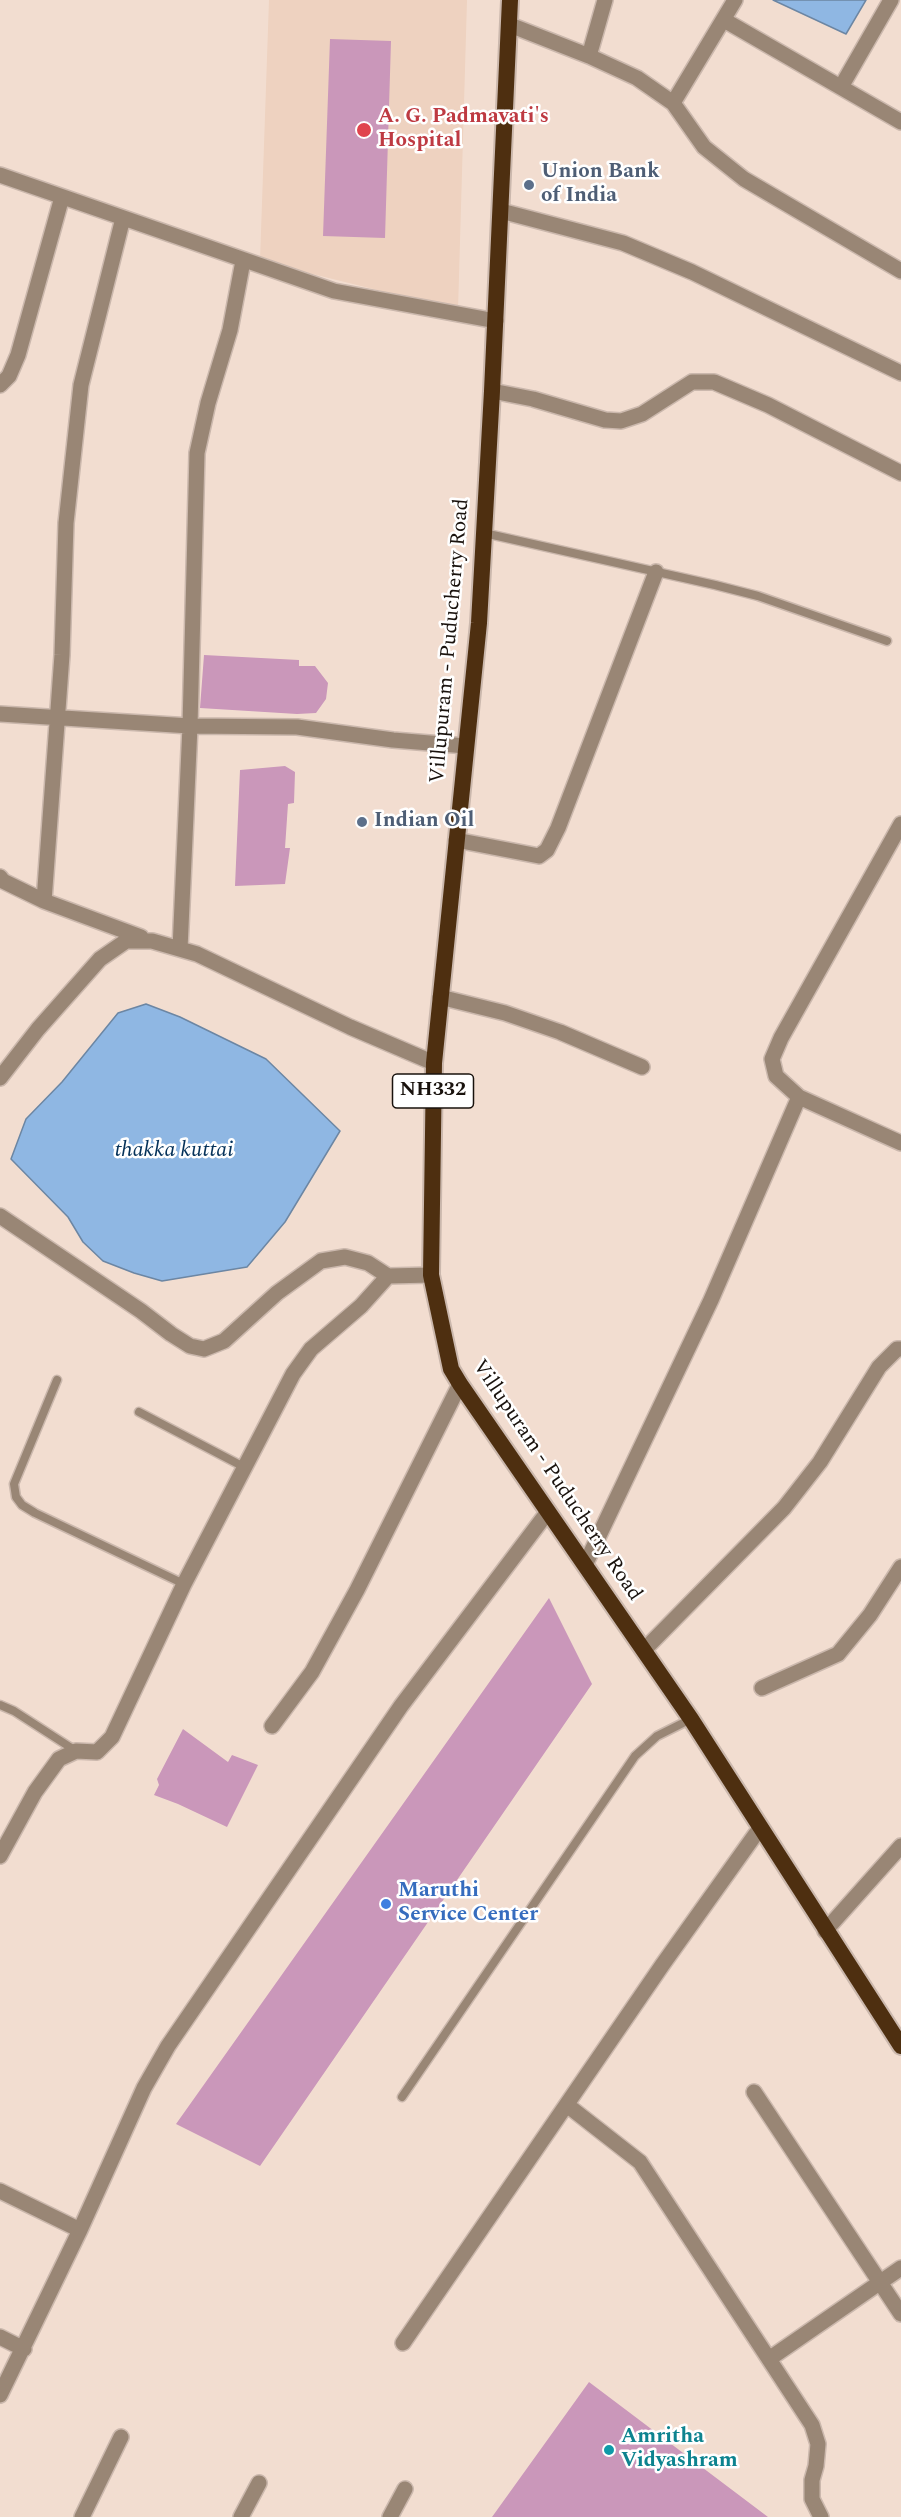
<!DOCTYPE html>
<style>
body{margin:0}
canvas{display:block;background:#f2ddd0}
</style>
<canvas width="901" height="2517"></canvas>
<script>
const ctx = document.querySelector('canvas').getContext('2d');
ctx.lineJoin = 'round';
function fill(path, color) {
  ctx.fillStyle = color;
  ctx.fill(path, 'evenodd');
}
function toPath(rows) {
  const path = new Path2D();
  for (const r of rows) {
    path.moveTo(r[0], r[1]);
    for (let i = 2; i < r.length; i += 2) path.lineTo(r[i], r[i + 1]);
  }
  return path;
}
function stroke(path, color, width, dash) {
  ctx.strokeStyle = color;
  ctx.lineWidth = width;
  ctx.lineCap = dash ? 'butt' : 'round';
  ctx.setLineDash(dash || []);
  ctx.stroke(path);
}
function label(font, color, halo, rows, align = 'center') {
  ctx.font = font + ' Spectral,serif';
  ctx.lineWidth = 5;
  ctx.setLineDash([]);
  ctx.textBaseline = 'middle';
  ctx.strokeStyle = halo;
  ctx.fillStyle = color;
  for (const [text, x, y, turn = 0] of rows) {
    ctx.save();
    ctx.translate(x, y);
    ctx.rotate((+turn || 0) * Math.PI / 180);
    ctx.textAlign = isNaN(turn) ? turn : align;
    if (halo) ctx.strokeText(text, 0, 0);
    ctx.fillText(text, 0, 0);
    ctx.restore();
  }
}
fill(toPath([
 [269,0,467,0,458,310,260,261]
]), '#eed2c0');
const water = toPath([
 [773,0,866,0,846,34,773,0],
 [146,1004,180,1017,266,1059,340,1131,285,1222,247,1267,162,1281,134,1273,103,1261,83,1242,68,1217,11,1159,26,1119,62,1082,118,1013,146,1004]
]);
fill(water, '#8fb7e3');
stroke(water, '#6c86a3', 1.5);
fill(toPath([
 [330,39,391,41,385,238,323,236],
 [204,655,299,660,299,666,315,666,328,683,326,699,316,713,297,714,200,708],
 [285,766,295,772,294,803,288,804,285,848,290,848,285,884,235,886,240,770],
 [549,1598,592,1684,260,2166,176,2124],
 [183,1729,228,1762,232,1755,258,1765,227,1827,178,1804,154,1795,159,1785,157,1779],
 [589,2382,768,2517,492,2517]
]), '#ca97ba');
const service = toPath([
 [484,533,715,585,758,596,887,641],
 [57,1380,14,1484,16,1497,22,1505,35,1513,184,1584],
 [139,1412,244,1467],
 [0,1705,14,1711,76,1751],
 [402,2097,635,1756,657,1736,691,1719]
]);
const minor = toPath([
 [724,20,901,122],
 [510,25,589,56,637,78,673,103,704,147,744,179,901,271],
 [589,56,605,0],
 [841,87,891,0],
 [673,103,735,0],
 [0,175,334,291,496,321],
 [501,211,623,243,692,272,901,373],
 [0,385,9,376,18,355,62,197],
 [492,391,533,399,605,420,621,421,642,414,692,382,714,382,768,405,901,473],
 [0,714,190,726,297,727,393,740,466,746],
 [456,840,539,856,547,850,558,828,656,572],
 [0,877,3,881,44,901,141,937],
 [44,901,62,655,66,523,81,385,123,218],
 [180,949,190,726,197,453,208,403,230,330,243,261],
 [440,997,505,1013,560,1032,642,1067],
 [0,1078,38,1029,100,959,126,941,152,941,197,954,350,1027,434,1063],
 [799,1097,776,1076,772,1059,781,1038,901,824],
 [0,1216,141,1311,171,1334,190,1346,204,1349,224,1341,277,1293,321,1261,345,1257,368,1263,388,1276,431,1275],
 [585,1565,711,1300,799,1097,901,1143],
 [644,1650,784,1508,820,1462,879,1367,897,1349,901,1349],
 [762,1688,838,1654,870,1615,901,1567],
 [272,1726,312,1672,357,1590,460,1384],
 [0,1856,35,1792,59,1759,76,1751,97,1752,112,1737,184,1584,293,1374,311,1349,361,1306,388,1276],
 [825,1931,901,1846],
 [754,2092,901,2314],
 [567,2105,640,2162,812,2425,818,2444,816,2466,812,2480,812,2499,821,2517],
 [0,2191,80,2230],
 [0,2337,24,2349],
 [403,2343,663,1964,760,1828],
 [769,2359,901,2268],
 [0,2395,80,2230,144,2088,168,2046,401,1706,547,1513],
 [82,2517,121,2437],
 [241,2517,259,2483],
 [390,2517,405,2489]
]);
const trunk = toPath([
 [510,0,492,391,479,623,434,1063,431,1275,451,1369,460,1384,691,1719,901,2046]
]);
stroke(service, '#cbb8ad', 11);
stroke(minor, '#cbb8ad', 18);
stroke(trunk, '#cbb8ad', 20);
stroke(service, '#998675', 8);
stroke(minor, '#998675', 15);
stroke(trunk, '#4e2f10', 16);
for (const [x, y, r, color] of [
 [364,130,8,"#e0444e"],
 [529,185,6,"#5c6f8a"],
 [362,822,6,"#5c6f8a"],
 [386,1904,6,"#3f7fe0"],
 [609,2450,6,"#0f9aa8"]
]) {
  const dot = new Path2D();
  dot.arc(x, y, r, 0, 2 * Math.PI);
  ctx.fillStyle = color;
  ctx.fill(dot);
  stroke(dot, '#fff', 2);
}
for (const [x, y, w] of [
 [433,1091,81]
]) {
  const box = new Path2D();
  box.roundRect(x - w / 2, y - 17, w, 34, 4.5);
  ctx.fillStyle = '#fff';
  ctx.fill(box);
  stroke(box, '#19120d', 1.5);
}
label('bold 20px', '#19120d', null, [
 ["NH332",433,1091]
]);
label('bold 21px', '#be3a42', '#fff', [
 ["A. G. Padmavati's",378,118],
 ["Hospital",378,142]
], 'left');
label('bold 21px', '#4e5e75', '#fff', [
 ["Union Bank",541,173],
 ["of India",541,197],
 ["Indian Oil",374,822]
], 'left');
label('21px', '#19120d', '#fff', [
 ["Villupuram - Puducherry Road",451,641,-85],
 ["Villupuram - Puducherry Road",556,1481,56]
]);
label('bold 21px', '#366cbe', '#fff', [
 ["Maruthi",398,1892],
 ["Service Center",398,1916]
], 'left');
label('bold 21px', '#0d838f', '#fff', [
 ["Amritha",621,2438],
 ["Vidyashram",621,2462]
], 'left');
label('italic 22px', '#043159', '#fff', [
 ["thakka kuttai",174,1152]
]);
</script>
